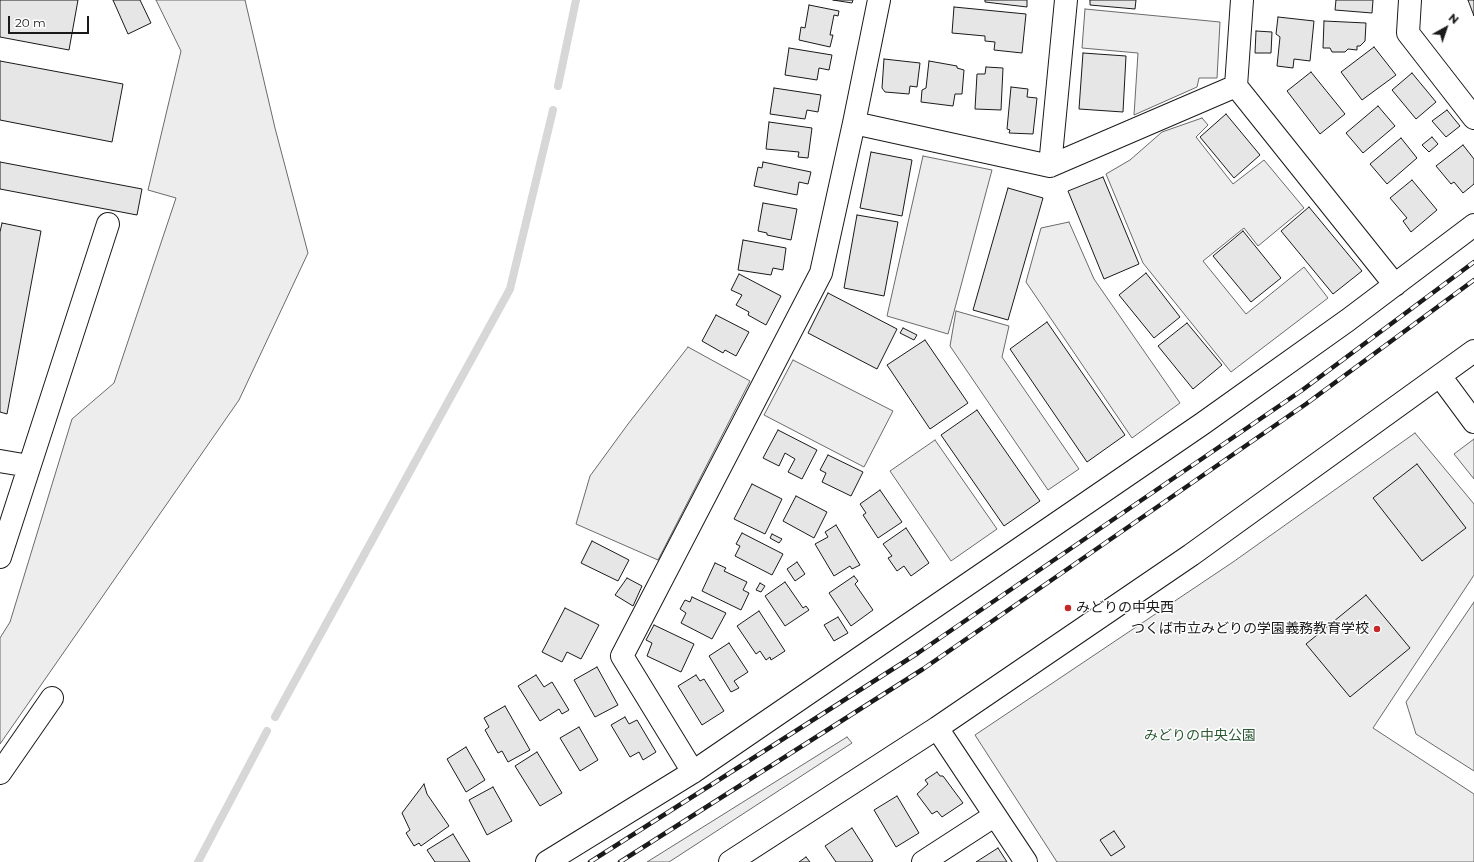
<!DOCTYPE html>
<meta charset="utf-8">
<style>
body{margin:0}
#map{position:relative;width:1474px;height:862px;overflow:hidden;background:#fff;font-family:Montserrat,sans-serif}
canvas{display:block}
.north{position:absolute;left:1426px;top:8px;width:40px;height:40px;-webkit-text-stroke:3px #fff;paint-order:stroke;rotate:40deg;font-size:11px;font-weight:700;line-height:16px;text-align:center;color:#1a1a1a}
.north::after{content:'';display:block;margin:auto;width:14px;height:18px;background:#1a1a1a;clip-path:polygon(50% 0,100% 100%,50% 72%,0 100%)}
.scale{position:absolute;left:8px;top:16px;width:81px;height:18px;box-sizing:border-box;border:2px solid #1a1a1a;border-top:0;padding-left:5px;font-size:12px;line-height:14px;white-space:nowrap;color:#1a1a1a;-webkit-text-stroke:3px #fff;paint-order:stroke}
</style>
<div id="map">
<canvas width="1474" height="862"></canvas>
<div class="north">N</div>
<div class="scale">20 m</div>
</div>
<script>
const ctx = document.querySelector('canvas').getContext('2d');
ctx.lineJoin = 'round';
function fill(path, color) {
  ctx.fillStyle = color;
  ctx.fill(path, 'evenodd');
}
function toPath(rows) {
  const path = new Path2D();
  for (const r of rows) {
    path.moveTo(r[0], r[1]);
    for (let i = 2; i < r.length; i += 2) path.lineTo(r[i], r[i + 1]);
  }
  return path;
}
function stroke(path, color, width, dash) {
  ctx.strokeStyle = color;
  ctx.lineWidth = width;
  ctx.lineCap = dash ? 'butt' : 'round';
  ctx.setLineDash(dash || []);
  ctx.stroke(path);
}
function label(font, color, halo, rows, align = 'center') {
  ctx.font = font + ' Montserrat,"Noto Sans JP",sans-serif';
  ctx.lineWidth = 3;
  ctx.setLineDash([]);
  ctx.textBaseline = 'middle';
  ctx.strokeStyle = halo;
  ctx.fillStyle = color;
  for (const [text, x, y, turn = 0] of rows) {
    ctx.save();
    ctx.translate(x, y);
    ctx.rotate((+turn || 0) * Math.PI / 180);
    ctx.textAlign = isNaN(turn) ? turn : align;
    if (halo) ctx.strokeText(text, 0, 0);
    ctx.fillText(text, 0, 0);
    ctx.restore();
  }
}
const built = toPath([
 [156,0,245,0,275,128,308,253,239,400,0,744,0,638,10,622,72,419,114,383,176,198,148,190,181,51,156,0],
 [1085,9,1220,22,1217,78,1199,78,1197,87,1134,115,1138,53,1082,48,1085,9],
 [1202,118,1208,125,1196,137,1233,184,1264,160,1304,208,1258,246,1244,228,1203,261,1246,314,1304,267,1328,298,1231,372,1143,263,1106,174,1130,160,1162,132,1202,118],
 [923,156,992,170,948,334,887,316,923,156],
 [1069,222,1094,279,1180,403,1132,438,1026,282,1041,228,1069,222],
 [956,311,1009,326,1002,357,1079,469,1048,490,950,346,956,311],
 [688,347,750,381,658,560,576,524,590,476,628,424,688,347],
 [793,360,893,411,864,467,764,415,793,360],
 [1415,433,1474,504,1474,575,1373,728,1474,794,1474,862,1057,862,975,735,1233,562,1415,433],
 [1474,439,1474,479,1454,454,1474,439],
 [935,440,997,529,951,561,890,471,935,440],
 [1474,602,1474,771,1416,734,1406,702,1474,602],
 [847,737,852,743,669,862,647,862,847,737]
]);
fill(built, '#ededed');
stroke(built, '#6a6a6a', 1);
stroke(toPath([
 [558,86,576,0],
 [275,717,510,289,553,110],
 [198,862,267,731]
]), '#d7d7d7', 8);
const building = toPath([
 [0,0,78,0,69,50,0,37,0,0],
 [113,0,140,0,151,23,128,34,113,0],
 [833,0,853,0,852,3,833,0],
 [985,0,1027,0,1027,7,985,2,985,0],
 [1090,0,1136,0,1135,9,1090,5,1090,0],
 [1336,0,1373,0,1372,13,1335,10,1336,0],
 [1468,0,1474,0,1474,16,1468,0],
 [809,5,839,11,838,16,834,15,830,35,833,35,830,47,799,40,801,27,805,28,809,5],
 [954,7,1026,14,1022,53,994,50,995,42,985,41,985,36,952,33,954,7],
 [1278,17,1314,21,1310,61,1294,59,1293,68,1277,66,1280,37,1276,34,1278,17],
 [1324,21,1366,23,1365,41,1360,46,1357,46,1357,50,1348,49,1345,52,1332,52,1330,48,1323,48,1324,21],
 [1256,31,1272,32,1271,53,1255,53,1256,31],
 [1374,47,1396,75,1362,100,1341,72,1374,47],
 [789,48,832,55,829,70,819,68,817,80,785,75,789,48],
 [1083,53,1126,56,1123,112,1079,109,1083,53],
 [884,59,920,63,917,87,910,86,909,94,885,92,882,88,884,59],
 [0,61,123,84,112,142,0,120,0,61],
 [929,61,957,66,957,68,964,70,962,94,955,94,953,106,921,102,922,90,926,88,929,61],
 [986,67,1003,68,1001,110,975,109,977,74,985,74,986,67],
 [1311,72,1345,114,1320,134,1287,91,1311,72],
 [1412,73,1436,102,1416,119,1392,90,1412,73],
 [1011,87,1028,89,1027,97,1037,98,1033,134,1009,133,1010,130,1007,129,1011,87],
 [774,88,821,95,818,112,807,110,805,119,770,114,774,88],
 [1378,106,1395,126,1363,153,1346,133,1378,106],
 [1447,110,1460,126,1446,137,1432,121,1447,110],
 [1226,114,1260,155,1234,178,1200,137,1226,114],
 [769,122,812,128,808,158,798,157,799,152,766,149,769,122],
 [1432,137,1438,144,1429,152,1422,145,1432,137],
 [1401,138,1417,158,1387,184,1370,164,1401,138],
 [1463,145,1474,159,1474,184,1463,193,1454,182,1451,184,1436,166,1463,145],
 [871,152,912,160,902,216,860,208,871,152],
 [0,162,142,189,137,215,0,189,0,162],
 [763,162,811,172,808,184,799,182,797,195,754,186,758,167,762,168,763,162],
 [1103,177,1139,264,1104,279,1068,191,1103,177],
 [1412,180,1437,210,1411,232,1403,221,1407,218,1390,198,1412,180],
 [1008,188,1043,198,1008,320,973,310,1008,188],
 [763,203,797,209,791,240,767,235,767,233,758,231,763,203],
 [1309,207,1362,271,1333,294,1281,231,1309,207],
 [857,215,898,222,884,296,844,288,857,215],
 [2,223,41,231,7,414,0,412,0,232,2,223],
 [1243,231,1281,278,1251,302,1213,256,1243,231],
 [743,240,786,248,783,270,773,268,771,275,738,270,743,240],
 [1146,273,1180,317,1154,338,1119,295,1146,273],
 [739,274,781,296,766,325,748,315,749,312,736,305,742,295,731,290,739,274],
 [828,293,897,329,877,369,808,333,828,293],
 [716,315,749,332,736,356,725,350,723,353,702,341,716,315],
 [1047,322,1125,435,1087,462,1010,349,1047,322],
 [1187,323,1222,365,1193,389,1158,346,1187,323],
 [903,328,917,335,914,340,900,333,903,328],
 [925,340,968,403,930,429,887,365,925,340],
 [977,410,1040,501,1004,526,941,435,977,410],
 [778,430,817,450,802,479,788,472,795,459,785,453,779,466,763,458,778,430],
 [828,455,863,472,851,496,822,482,826,473,820,470,828,455],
 [1417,464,1466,528,1422,561,1373,498,1417,464],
 [752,484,782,499,765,534,734,519,752,484],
 [880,490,902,522,878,538,863,515,866,513,860,504,880,490],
 [796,496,827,512,814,538,783,521,796,496],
 [836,525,860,565,852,569,850,566,834,576,815,544,828,537,825,532,836,525],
 [906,528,929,563,911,576,904,566,897,571,888,558,892,556,883,544,906,528],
 [742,533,783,554,772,575,735,556,740,546,736,544,742,533],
 [772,534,782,539,779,543,770,538,772,534],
 [592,541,629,560,618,581,581,563,592,541],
 [797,562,805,574,795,581,787,569,797,562],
 [715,563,726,568,724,571,747,582,743,590,749,593,741,610,702,591,715,563],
 [854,576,858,581,855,584,873,610,851,626,829,593,854,576],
 [627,578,642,586,633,606,615,595,627,578],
 [785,582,803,608,806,606,809,610,785,626,765,596,785,582],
 [760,583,765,586,761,592,756,590,760,583],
 [1366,595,1410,648,1350,697,1306,644,1366,595],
 [692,597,726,613,712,639,681,623,686,613,680,609,685,600,690,602,692,597],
 [565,608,599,625,581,659,567,652,562,662,542,652,565,608],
 [759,611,785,651,771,660,770,657,766,660,760,651,756,654,737,626,759,611],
 [838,617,848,633,834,641,824,625,838,617],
 [654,625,694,644,681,672,647,656,652,643,646,640,654,625],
 [729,643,748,672,734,681,739,688,731,692,709,656,729,643],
 [597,667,618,705,595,717,574,680,597,667],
 [536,675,544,687,552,682,569,710,562,714,559,709,540,721,518,686,536,675],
 [696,675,700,681,704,679,724,711,702,725,678,686,696,675],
 [505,706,530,750,508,762,502,751,498,753,485,730,489,727,484,718,505,706],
 [625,717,629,724,637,720,656,752,643,760,639,752,630,757,611,725,625,717],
 [579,727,598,760,580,771,560,738,579,727],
 [466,747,485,780,466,792,447,759,466,747],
 [537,752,562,793,540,806,515,766,537,752],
 [937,772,940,776,943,776,963,803,942,817,937,811,932,814,917,794,928,784,925,780,937,772],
 [424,784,427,794,449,826,421,846,419,843,414,846,406,833,410,830,402,813,424,784],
 [493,787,512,821,487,835,469,800,493,787],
 [897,796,919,833,896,847,874,810,897,796],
 [852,828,873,861,871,862,836,862,825,846,852,828],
 [1114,831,1125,847,1111,856,1100,840,1114,831],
 [453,834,470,862,435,862,427,850,453,834],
 [998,848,1007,862,976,862,998,848],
 [806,857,810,862,799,862,806,857]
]);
fill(building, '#e6e6e6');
stroke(building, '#1a1a1a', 1);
const minor = toPath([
 [1242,0,1236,86,1395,285],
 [1410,0,1408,33,1474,118],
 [854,123,1050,166,1236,86],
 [1050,166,1066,0],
 [1440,376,1474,422],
 [0,461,29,466],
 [0,557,108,224],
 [937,728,1026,862],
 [693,772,622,656,821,273,854,123,879,0],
 [0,773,52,698],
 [547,862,693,772,1202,424,1348,320,1474,225],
 [730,862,937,728,1191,555,1474,351],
 [923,862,994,816]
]);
stroke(minor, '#1a1a1a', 24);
stroke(minor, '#fff', 22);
const rail = toPath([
 [590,862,918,653,1301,391,1474,262],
 [620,862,923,669,1306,404,1474,280]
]);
stroke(rail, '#1a1a1a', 4.5);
stroke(rail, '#fff', 3, [9]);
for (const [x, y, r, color] of [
 [1068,608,4,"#c62828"],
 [1377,629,4,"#c62828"]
]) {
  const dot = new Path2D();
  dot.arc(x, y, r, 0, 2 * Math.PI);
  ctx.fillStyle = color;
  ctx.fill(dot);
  stroke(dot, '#fff', 1.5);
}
label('14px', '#1a1a1a', '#fff', [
 ["みどりの中央西",1076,608],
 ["つくば市立みどりの学園義務教育学校",1369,629,"right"]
], 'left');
label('14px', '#2b5a34', '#fff', [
 ["みどりの中央公園",1200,736]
]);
</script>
